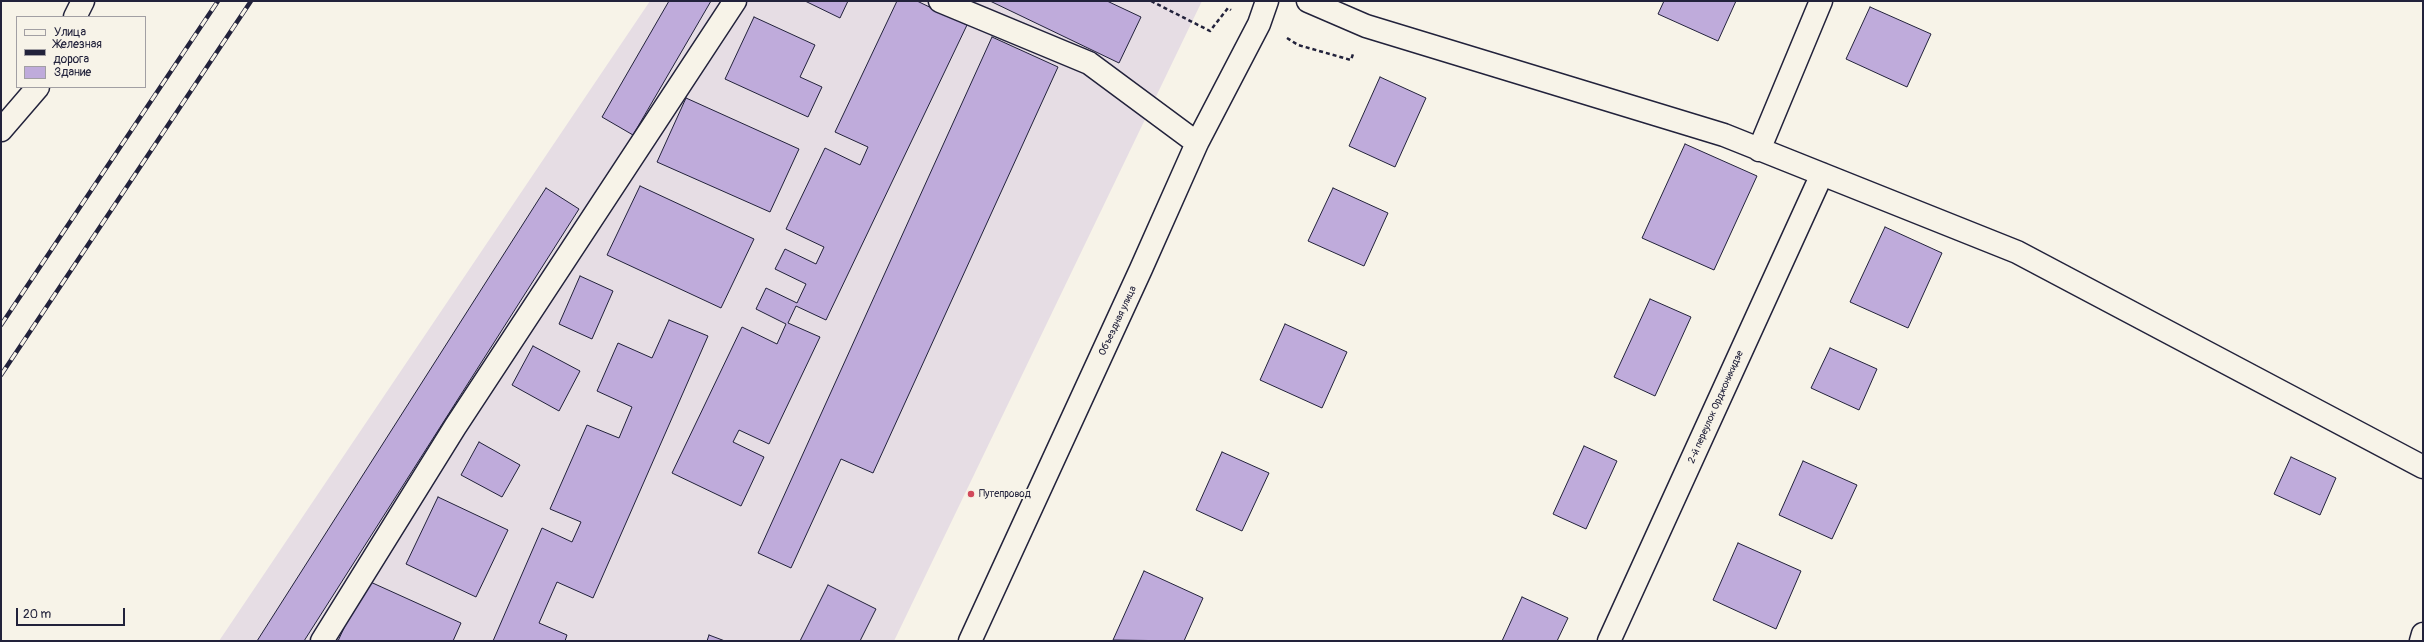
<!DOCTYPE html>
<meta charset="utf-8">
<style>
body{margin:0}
#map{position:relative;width:2424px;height:642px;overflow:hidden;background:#f7f3e8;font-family:Pangolin,sans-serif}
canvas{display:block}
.frame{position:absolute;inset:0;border:2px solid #22223b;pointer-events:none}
.legend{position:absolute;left:16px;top:16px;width:130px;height:72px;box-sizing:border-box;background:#f7f3e8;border:1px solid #a29fa3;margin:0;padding:5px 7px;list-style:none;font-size:12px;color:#22223b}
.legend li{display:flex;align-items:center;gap:8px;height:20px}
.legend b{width:20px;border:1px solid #a29fa3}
.scale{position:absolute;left:16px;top:608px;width:109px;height:18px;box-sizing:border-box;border:2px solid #22223b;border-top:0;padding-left:5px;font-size:12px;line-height:14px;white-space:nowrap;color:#22223b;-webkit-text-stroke:3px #f7f3e8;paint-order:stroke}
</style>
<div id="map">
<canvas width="2424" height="642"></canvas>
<div class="frame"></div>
<ul class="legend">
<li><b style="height:5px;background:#f7f3e8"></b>Улица</li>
<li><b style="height:5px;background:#22223b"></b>Железная дорога</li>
<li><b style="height:11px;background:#bfabdb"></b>Здание</li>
</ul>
<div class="scale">20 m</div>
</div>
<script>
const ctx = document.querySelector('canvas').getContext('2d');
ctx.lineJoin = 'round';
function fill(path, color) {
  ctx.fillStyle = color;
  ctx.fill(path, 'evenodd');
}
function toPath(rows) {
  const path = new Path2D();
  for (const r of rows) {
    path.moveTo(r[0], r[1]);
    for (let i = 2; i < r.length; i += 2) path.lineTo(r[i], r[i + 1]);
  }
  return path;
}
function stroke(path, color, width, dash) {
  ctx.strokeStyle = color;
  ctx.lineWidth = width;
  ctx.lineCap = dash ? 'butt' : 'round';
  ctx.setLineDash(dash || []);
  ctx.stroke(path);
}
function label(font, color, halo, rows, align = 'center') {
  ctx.font = font + ' Pangolin,sans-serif';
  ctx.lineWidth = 4;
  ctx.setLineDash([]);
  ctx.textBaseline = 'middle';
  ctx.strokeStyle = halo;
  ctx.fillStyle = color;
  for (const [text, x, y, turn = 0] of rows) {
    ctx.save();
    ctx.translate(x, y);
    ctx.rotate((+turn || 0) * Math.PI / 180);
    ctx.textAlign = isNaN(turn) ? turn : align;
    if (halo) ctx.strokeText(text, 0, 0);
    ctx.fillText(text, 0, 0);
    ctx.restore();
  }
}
fill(toPath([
 [650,1,1202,1,894,641,219,641]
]), '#e6dde4');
const building = toPath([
 [669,1,711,1,633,135,602,117,669,1],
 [805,1,848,1,840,18,805,1],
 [897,1,917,1,967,25,826,320,796,306,788,323,820,337,769,444,739,430,733,442,764,457,741,506,672,473,742,327,777,344,786,324,756,309,766,288,797,303,806,284,775,269,785,249,816,264,824,247,786,229,825,148,860,165,868,147,835,132,897,1],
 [990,1,1107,1,1141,17,1119,63,990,1],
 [1664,1,1736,1,1718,41,1658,14,1664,1],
 [1870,7,1931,34,1907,87,1846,59,1870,7],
 [754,17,815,45,800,77,822,87,808,117,725,79,754,17],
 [992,37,1058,67,873,473,841,459,791,568,758,553,992,37],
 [1380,77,1426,98,1395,167,1349,146,1380,77],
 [686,98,799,149,770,212,657,162,686,98],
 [1685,144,1757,176,1714,270,1642,238,1685,144],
 [640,186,754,239,721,308,607,255,640,186],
 [546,188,579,209,304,641,257,641,546,188],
 [1333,188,1388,213,1364,266,1308,241,1333,188],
 [1885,227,1942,253,1908,328,1850,302,1885,227],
 [580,276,613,291,592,339,559,324,580,276],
 [1650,299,1691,317,1655,396,1614,377,1650,299],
 [669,320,708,336,593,598,557,582,539,623,567,635,565,641,493,641,542,528,572,542,581,522,550,509,587,425,619,438,632,407,597,391,618,343,652,358,669,320],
 [1285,324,1347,352,1322,408,1260,380,1285,324],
 [533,346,580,371,559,411,512,385,533,346],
 [1830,348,1877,369,1859,410,1811,388,1830,348],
 [479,442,520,465,502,497,461,475,479,442],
 [1584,446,1617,461,1586,529,1553,514,1584,446],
 [1222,452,1269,473,1242,531,1196,510,1222,452],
 [2291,457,2336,478,2320,515,2274,494,2291,457],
 [1803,461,1857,485,1832,539,1779,515,1803,461],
 [438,497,508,530,476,597,406,564,438,497],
 [1738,543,1801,571,1776,629,1713,600,1738,543],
 [1144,571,1203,598,1184,641,1113,640,1144,571],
 [366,580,461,623,453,641,338,641,366,580],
 [828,585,876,609,860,641,800,641,828,585],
 [1522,597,1568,618,1557,641,1502,641,1522,597],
 [709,635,725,641,707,641,709,635]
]);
fill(building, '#bfabdb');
stroke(building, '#22223b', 1);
const minor = toPath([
 [940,1,1089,63,1197,143],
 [1308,1,1366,26,1724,135,2017,252,2423,467],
 [75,17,83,1],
 [1,130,38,87],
 [1759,150,1821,1],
 [322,641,455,427,735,1],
 [970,641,1141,269,1197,143,1259,24,1267,1],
 [1609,641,1822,174],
 [2421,641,2423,634]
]);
stroke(minor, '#22223b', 25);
stroke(toPath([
 [1151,1,1210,31,1228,8,1231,10],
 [1287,38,1298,45,1351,60,1353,54]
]), '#22223b', 2.5, [4, 3]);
stroke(minor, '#f7f3e8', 22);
const rail = toPath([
 [1,325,218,1],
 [1,375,251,1]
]);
stroke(rail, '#22223b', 4.5);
stroke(rail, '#f7f3e8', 3, [9]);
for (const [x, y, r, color] of [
 [971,494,4,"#d1495b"]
]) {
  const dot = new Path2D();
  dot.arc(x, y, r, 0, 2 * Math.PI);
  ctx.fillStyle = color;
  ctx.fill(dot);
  stroke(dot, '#f7f3e8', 1.5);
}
label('10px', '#22223b', '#f7f3e8', [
 ["Объездная улица",1118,321,-65],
 ["2-й переулок Орджоникидзе",1716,407,-66]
]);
label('10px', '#22223b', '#f7f3e8', [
 ["Путепровод",979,494]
], 'left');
</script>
